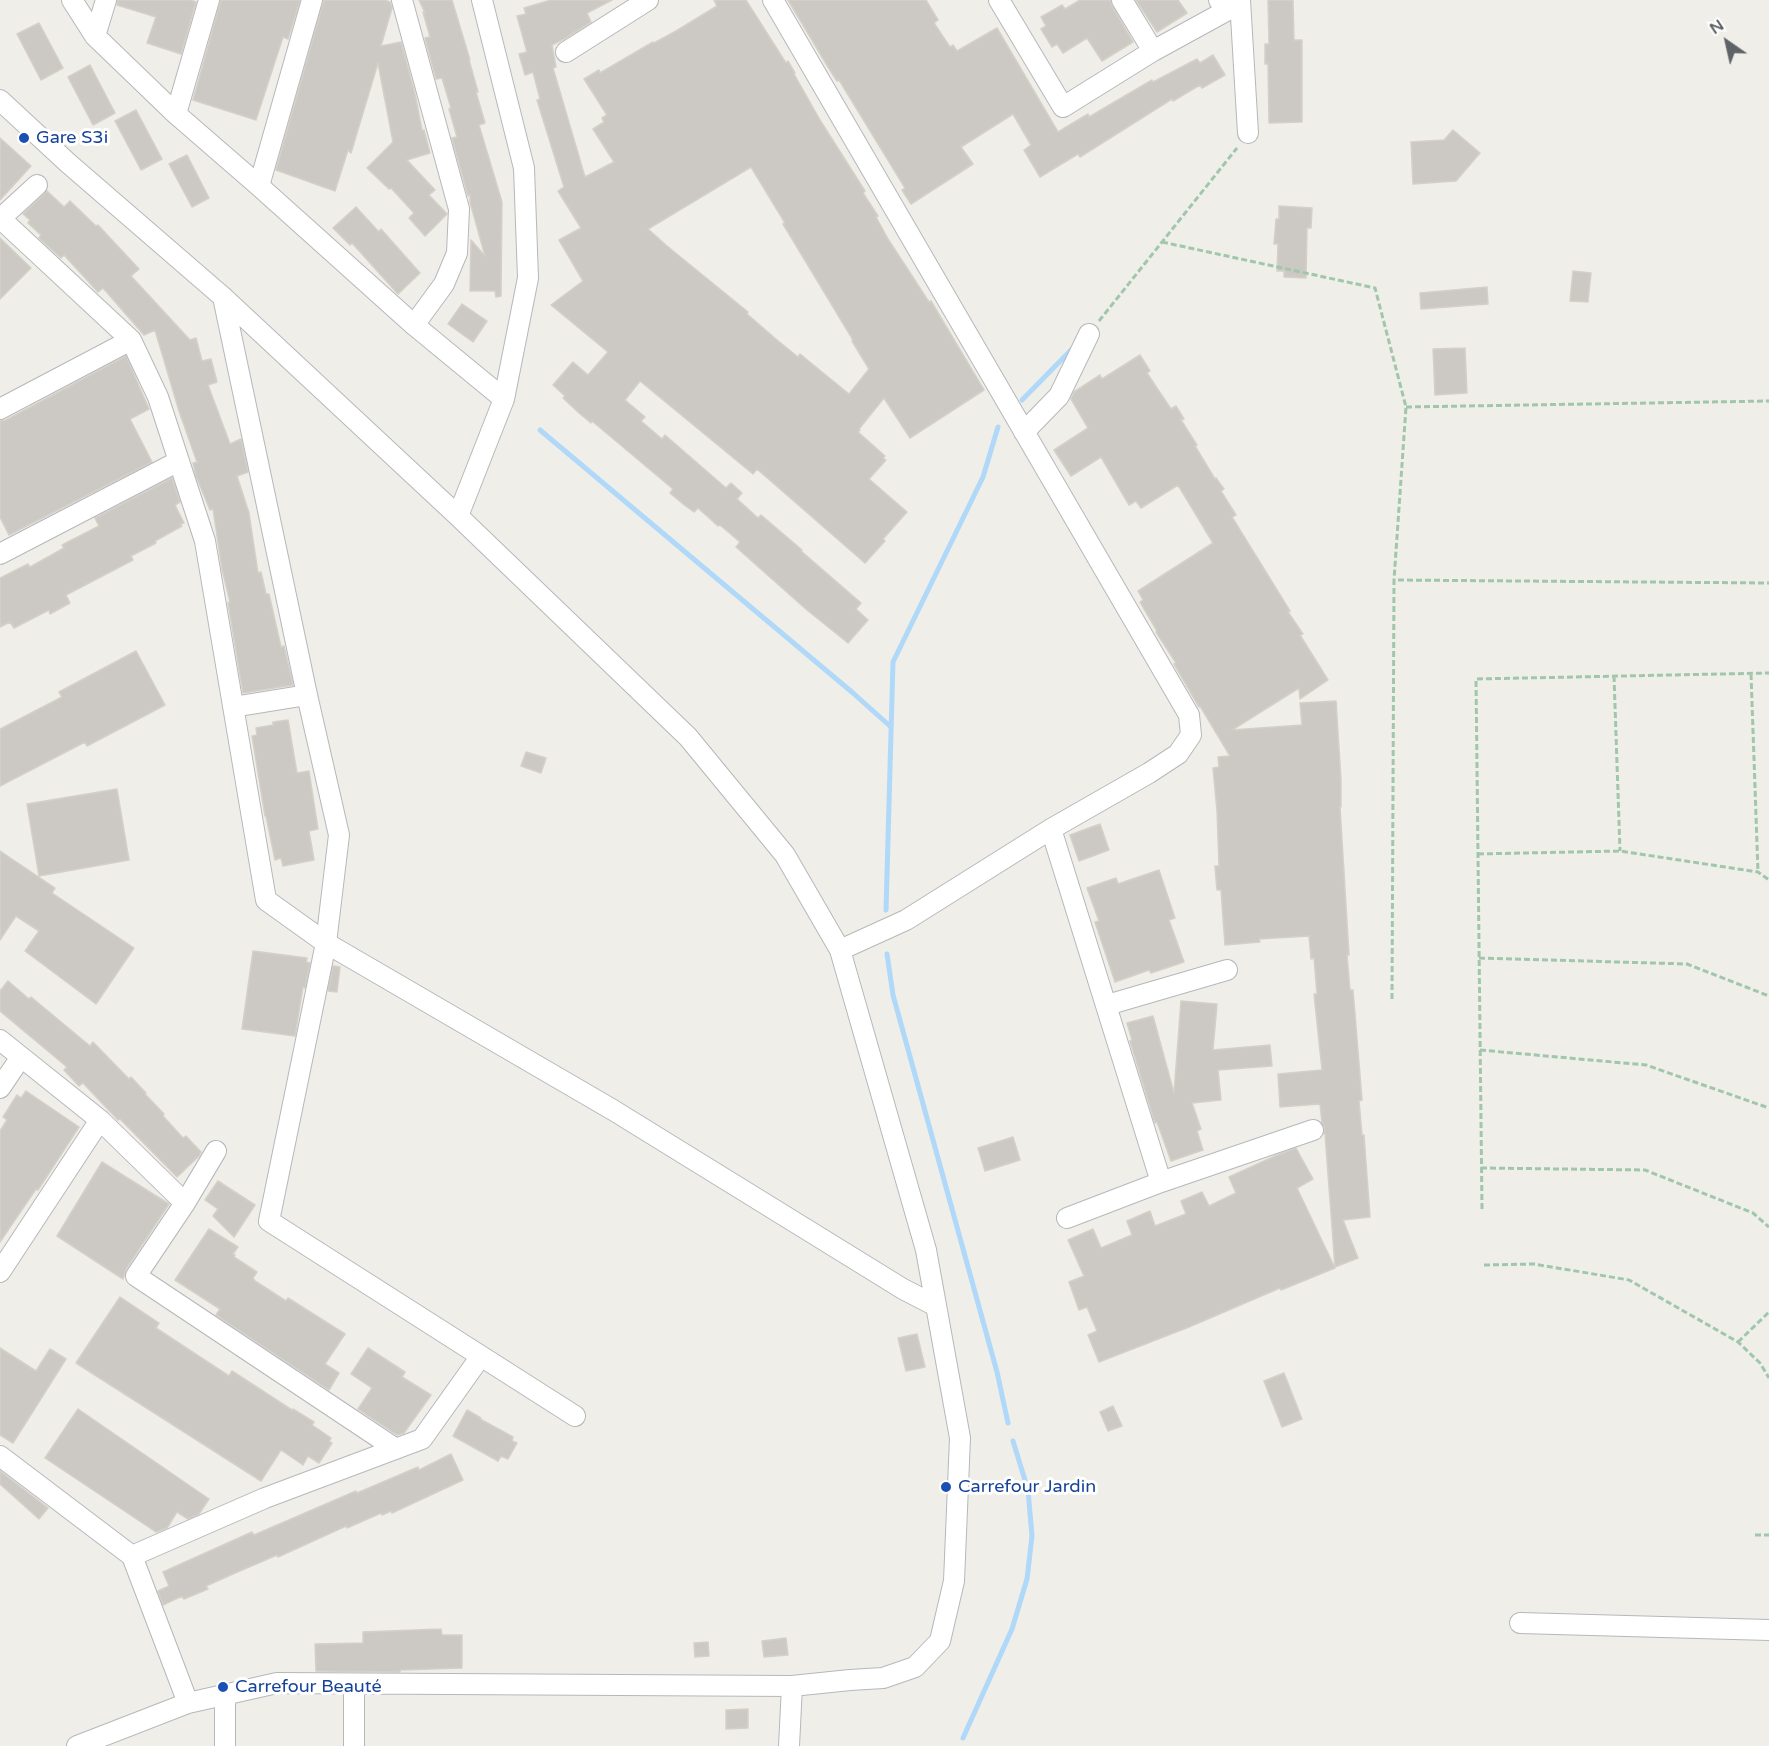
<!DOCTYPE html>
<meta charset="utf-8">
<style>
body{margin:0}
#map{position:relative;width:1769px;height:1746px;overflow:hidden;background:#f0eee8;font-family:"Varela Round",sans-serif}
canvas{display:block}
.north{position:absolute;left:1697px;top:12px;width:60px;height:60px;-webkit-text-stroke:4px #fff;paint-order:stroke;rotate:326deg;font-size:16px;font-weight:700;line-height:24px;text-align:center;color:#5f6367}
.north::after{content:'';display:block;margin:auto;width:21px;height:27px;background:#5f6367;clip-path:polygon(50% 0,100% 100%,50% 72%,0 100%)}
</style>
<div id="map">
<canvas width="1769" height="1746"></canvas>
<div class="north">N</div>
</div>
<script>
const ctx = document.querySelector('canvas').getContext('2d');
ctx.lineJoin = 'round';
function toPath(rows) {
  const path = new Path2D();
  for (const r of rows) {
    path.moveTo(r[0], r[1]);
    for (let i = 2; i < r.length; i += 2) path.lineTo(r[i], r[i + 1]);
  }
  return path;
}
function stroke(path, color, width, dash) {
  ctx.strokeStyle = color;
  ctx.lineWidth = width;
  ctx.lineCap = dash ? 'butt' : 'round';
  ctx.setLineDash(dash || []);
  ctx.stroke(path);
}
function fill(path, color) {
  ctx.fillStyle = color;
  ctx.fill(path, 'evenodd');
}
function label(font, color, halo, rows, align = 'center') {
  ctx.font = font + ' "Varela Round",sans-serif';
  ctx.lineWidth = 6;
  ctx.setLineDash([]);
  ctx.textBaseline = 'middle';
  ctx.strokeStyle = halo;
  ctx.fillStyle = color;
  for (const [text, x, y, turn = 0] of rows) {
    ctx.save();
    ctx.translate(x, y);
    ctx.rotate((+turn || 0) * Math.PI / 180);
    ctx.textAlign = isNaN(turn) ? turn : align;
    if (halo) ctx.strokeText(text, 0, 0);
    ctx.fillText(text, 0, 0);
    ctx.restore();
  }
}
stroke(toPath([
 [1022,400,1075,346],
 [540,430,853,693,891,727],
 [886,910,893,662,983,477,998,427],
 [887,954,893,995,997,1372,1008,1423],
 [963,1738,1012,1629,1027,1579,1032,1536,1028,1490,1013,1441]
]), '#afd8f9', 5);
const building = toPath([
 [118,0,190,0,196,2,181,54,147,43,156,17,117,5,118,0],
 [221,0,300,0,288,39,283,37,256,120,193,100,221,0],
 [324,0,384,0,390,2,392,8,381,46,401,42,415,94,422,130,424,130,430,153,407,160,435,190,429,195,447,214,425,236,409,218,414,213,391,188,389,189,367,168,393,142,378,63,351,153,348,150,335,191,276,170,324,0],
 [419,0,452,0,470,60,469,60,478,92,476,92,485,123,479,125,502,202,501,296,496,297,495,291,470,291,471,240,485,256,470,202,470,194,468,196,452,138,457,137,449,109,451,108,442,78,436,79,425,38,430,37,423,12,425,13,419,0],
 [551,0,612,0,587,13,591,22,564,39,552,45,556,67,553,68,585,177,614,162,593,129,604,122,602,118,607,115,584,79,599,70,600,73,653,42,654,43,676,31,717,6,714,0,746,0,786,63,788,61,795,73,794,74,820,120,865,191,863,193,878,216,876,217,888,239,929,302,931,301,984,390,910,438,884,398,859,429,860,430,858,432,885,456,883,458,886,460,869,479,907,512,883,539,885,541,865,563,757,469,753,474,640,381,625,400,645,417,641,421,662,439,665,435,726,488,731,483,742,493,737,499,758,518,761,515,802,550,801,551,861,603,856,609,868,620,848,643,807,610,736,547,740,542,720,525,718,526,698,508,694,512,683,504,670,493,673,489,592,421,591,423,579,413,563,398,565,396,553,385,573,362,588,375,608,352,551,305,583,281,559,240,581,228,558,191,564,187,537,100,540,99,533,72,525,75,519,54,527,52,517,16,526,14,524,8,551,0],
 [751,167,785,223,783,224,853,340,852,341,869,369,849,394,800,354,798,357,777,340,747,314,748,312,667,246,648,229,751,167],
 [788,0,926,0,938,20,934,23,950,47,953,45,957,51,997,28,1058,132,1088,114,1089,117,1152,80,1153,82,1197,59,1200,63,1213,55,1225,75,1202,88,1200,85,1173,101,1172,99,1080,157,1078,154,1040,177,1024,150,1031,145,1013,114,961,147,973,164,911,204,902,190,905,188,839,80,837,81,828,67,788,0],
 [1080,0,1110,0,1112,6,1133,42,1102,61,1087,38,1063,53,1057,44,1052,47,1041,29,1046,26,1041,17,1062,5,1065,9,1080,0],
 [1136,0,1178,0,1187,13,1157,32,1136,0],
 [1268,0,1293,0,1294,40,1302,40,1302,122,1269,123,1268,64,1265,64,1265,44,1269,44,1268,0],
 [39,23,63,68,41,80,17,34,39,23],
 [90,65,115,113,93,125,68,77,90,65],
 [136,110,162,159,141,170,115,121,136,110],
 [1453,130,1480,153,1456,181,1413,184,1411,142,1444,140,1453,130],
 [0,138,31,166,0,200,0,138],
 [187,155,209,198,192,207,169,164,187,155],
 [47,191,64,207,70,201,96,226,98,225,139,269,131,276,190,340,196,338,202,361,211,359,217,382,208,385,230,444,241,439,248,472,237,476,249,513,258,573,261,572,266,594,269,594,281,647,284,646,293,685,243,693,228,603,230,602,222,569,213,509,210,510,196,476,193,463,197,462,179,411,155,330,144,335,103,288,98,292,64,255,61,258,39,238,41,235,28,223,30,220,23,214,47,191],
 [1279,206,1312,208,1311,228,1307,228,1306,278,1284,277,1284,271,1277,271,1278,244,1274,244,1276,219,1279,219,1279,206],
 [356,207,379,232,381,229,420,273,398,294,352,243,350,245,333,228,356,207],
 [0,238,31,268,0,299,0,238],
 [1573,271,1591,273,1588,302,1570,301,1573,271],
 [1487,287,1488,304,1421,309,1420,293,1487,287],
 [462,304,487,321,473,342,448,324,462,304],
 [1465,348,1467,393,1435,395,1433,349,1465,348],
 [1140,355,1150,371,1147,373,1171,409,1176,406,1184,419,1181,420,1197,445,1195,446,1215,479,1216,478,1224,489,1221,491,1236,515,1232,517,1290,611,1288,612,1303,634,1300,635,1328,680,1300,699,1299,688,1232,730,1302,725,1300,703,1336,701,1341,780,1341,807,1340,807,1349,955,1347,955,1350,990,1353,990,1355,1014,1362,1100,1359,1101,1362,1135,1364,1135,1370,1217,1343,1220,1358,1258,1335,1267,1325,1134,1324,1134,1324,1127,1322,1123,1320,1104,1280,1107,1278,1074,1322,1070,1314,994,1317,994,1314,958,1311,959,1309,936,1259,939,1260,942,1225,945,1221,890,1217,890,1215,866,1219,866,1217,811,1213,768,1219,767,1218,757,1230,756,1200,706,1199,707,1174,664,1176,663,1156,632,1157,631,1140,602,1143,600,1138,591,1213,543,1178,485,1141,508,1136,501,1129,505,1101,457,1071,476,1054,450,1088,428,1071,399,1074,392,1100,375,1102,379,1140,355],
 [126,356,149,409,130,419,152,462,9,535,0,517,0,421,6,420,126,356],
 [172,478,180,502,175,505,184,523,180,524,182,526,155,541,156,543,131,556,133,560,66,595,70,603,50,614,49,610,14,628,10,622,0,627,0,578,28,564,30,567,64,548,62,545,99,526,95,518,172,478],
 [136,651,165,705,87,746,85,742,0,786,0,729,62,697,59,692,136,651],
 [288,720,297,773,309,771,318,829,309,831,314,860,283,866,281,858,275,860,266,816,265,816,252,736,257,735,256,728,273,725,273,722,288,720],
 [526,752,546,758,541,773,521,766,526,752],
 [117,789,129,860,39,876,27,804,117,789],
 [1100,824,1109,850,1079,861,1070,835,1100,824],
 [0,851,55,888,52,893,134,948,96,1004,25,951,39,931,16,916,0,940,0,851],
 [1159,870,1175,918,1169,920,1184,962,1151,973,1149,970,1115,982,1095,922,1099,921,1087,888,1116,878,1118,884,1159,870],
 [253,951,307,958,306,962,310,963,305,988,303,987,295,1036,242,1029,253,951],
 [333,966,340,967,337,992,328,991,333,966],
 [8,981,29,999,31,997,90,1046,93,1042,129,1079,131,1077,146,1093,145,1094,164,1114,163,1116,183,1138,186,1136,201,1152,199,1156,177,1177,120,1119,118,1120,83,1083,79,1086,64,1070,67,1067,0,1011,0,991,8,981],
 [1181,1001,1217,1004,1213,1050,1270,1045,1272,1066,1218,1070,1221,1100,1192,1103,1201,1129,1197,1131,1203,1150,1171,1161,1157,1122,1155,1123,1130,1041,1132,1040,1127,1023,1153,1016,1174,1093,1181,1001],
 [26,1091,79,1127,38,1190,36,1189,0,1242,0,1131,7,1120,3,1117,17,1095,21,1098,26,1091],
 [1013,1137,1020,1160,985,1171,978,1148,1013,1137],
 [1296,1148,1313,1179,1297,1188,1335,1268,1281,1290,1280,1288,1189,1327,1099,1362,1088,1335,1097,1331,1087,1307,1079,1310,1069,1282,1084,1276,1068,1240,1093,1229,1101,1248,1132,1235,1127,1221,1150,1211,1155,1226,1186,1214,1181,1201,1202,1192,1209,1206,1236,1193,1229,1177,1275,1156,1296,1148],
 [102,1162,169,1204,126,1269,123,1279,57,1236,102,1162],
 [218,1181,255,1205,234,1237,213,1216,218,1209,205,1200,218,1181],
 [209,1229,238,1247,233,1254,235,1255,234,1257,257,1272,253,1278,255,1281,286,1301,288,1298,345,1334,325,1364,339,1373,329,1390,216,1315,220,1309,175,1280,209,1229],
 [120,1297,159,1323,156,1328,229,1376,232,1371,292,1410,293,1409,314,1422,312,1425,331,1438,329,1441,332,1443,319,1463,308,1456,303,1465,281,1450,261,1481,76,1363,120,1297],
 [917,1334,925,1367,906,1371,898,1338,917,1334],
 [0,1348,36,1371,50,1349,66,1359,13,1443,0,1435,0,1348],
 [368,1348,405,1372,402,1377,431,1395,404,1433,397,1435,358,1409,372,1388,351,1374,368,1348],
 [1284,1373,1302,1419,1282,1427,1264,1381,1284,1373],
 [1113,1406,1122,1426,1108,1431,1100,1412,1113,1406],
 [78,1409,209,1499,199,1514,188,1519,177,1512,167,1528,156,1532,45,1458,78,1409],
 [467,1410,481,1418,480,1419,513,1437,512,1441,517,1443,508,1459,501,1456,498,1461,453,1436,467,1410],
 [451,1454,463,1480,392,1513,391,1511,382,1515,381,1513,347,1528,346,1526,278,1557,277,1555,242,1570,206,1586,208,1589,184,1599,182,1596,163,1605,158,1591,169,1586,163,1572,252,1532,254,1535,356,1491,357,1493,418,1467,419,1470,451,1454],
 [0,1471,48,1508,39,1519,0,1484,0,1471],
 [441,1629,442,1635,462,1635,462,1668,400,1670,400,1672,316,1671,315,1644,363,1643,363,1632,441,1629],
 [786,1638,788,1655,764,1657,762,1641,786,1638],
 [708,1642,709,1656,695,1657,694,1643,708,1642],
 [748,1709,748,1728,726,1729,726,1710,748,1709]
]);
fill(building, '#ccc9c4');
stroke(building, '#d5d0c7', 1.5);
const minor = toPath([
 [72,0,95,36,176,114,259,186,414,325,504,399],
 [402,0,459,209,457,253,444,284,414,325],
 [773,0,1189,715,1191,735,1178,754,1149,773,1051,829,906,920,840,950],
 [999,0,1063,107,1153,51,1226,11,1219,0],
 [1122,0,1153,51],
 [1240,0,1248,133],
 [95,36,106,0],
 [566,52,648,0],
 [0,100,68,163,223,297,458,516,688,737,785,855,840,950,926,1250,960,1438,954,1581,940,1641,915,1667,883,1678,850,1680,792,1686,277,1683,188,1703,77,1746],
 [176,114,209,0],
 [259,186,312,0],
 [0,218,131,340,158,397,205,541,266,900,326,943,613,1110,903,1289,936,1306],
 [0,219,37,185],
 [223,297,307,695,339,835,326,943,269,1221,575,1416],
 [0,409,131,340],
 [1024,432,1059,396,1089,334],
 [458,516,504,399,528,278,524,168,482,0],
 [0,554,179,461],
 [233,707,307,695],
 [1051,829,1161,1182],
 [1107,1005,1227,970],
 [0,1040,100,1120,185,1203],
 [0,1088,21,1057],
 [216,1151,185,1203,136,1276,396,1449],
 [1067,1218,1161,1182,1313,1130],
 [0,1272,100,1120],
 [0,1456,132,1556,188,1703],
 [132,1556,265,1498,422,1439,481,1356],
 [1520,1623,1769,1630],
 [354,1684,354,1746],
 [225,1746,225,1695],
 [789,1746,792,1686]
]);
stroke(minor, '#b5b8bb', 22);
stroke(toPath([
 [1162,242,1375,288,1406,407,1394,580],
 [1099,321,1237,148],
 [1406,407,1769,401],
 [1751,674,1758,872],
 [1614,676,1620,851],
 [1478,854,1620,851,1758,872,1769,880],
 [1479,958,1687,964,1769,996],
 [1392,999,1394,580,1769,583],
 [1480,1050,1646,1065,1769,1108],
 [1481,1168,1645,1170,1753,1213,1769,1227],
 [1482,1209,1476,679,1769,673],
 [1484,1265,1534,1264,1629,1280,1738,1342,1760,1363,1769,1378],
 [1738,1342,1769,1312],
 [1755,1535,1769,1535]
]), '#a0c6ac', 3, [6, 3]);
stroke(minor, '#fff', 20);
for (const [x, y, r, color] of [
 [24,138,6,"#1a4fb4"],
 [946,1487,6,"#1a4fb4"],
 [223,1687,6,"#1a4fb4"]
]) {
  const dot = new Path2D();
  dot.arc(x, y, r, 0, 2 * Math.PI);
  ctx.fillStyle = color;
  ctx.fill(dot);
  stroke(dot, '#fff', 2);
}
label('18px', '#164399', '#fff', [
 ["Gare S3i",36,138],
 ["Carrefour Jardin",958,1487],
 ["Carrefour Beauté",235,1687]
], 'left');
</script>
